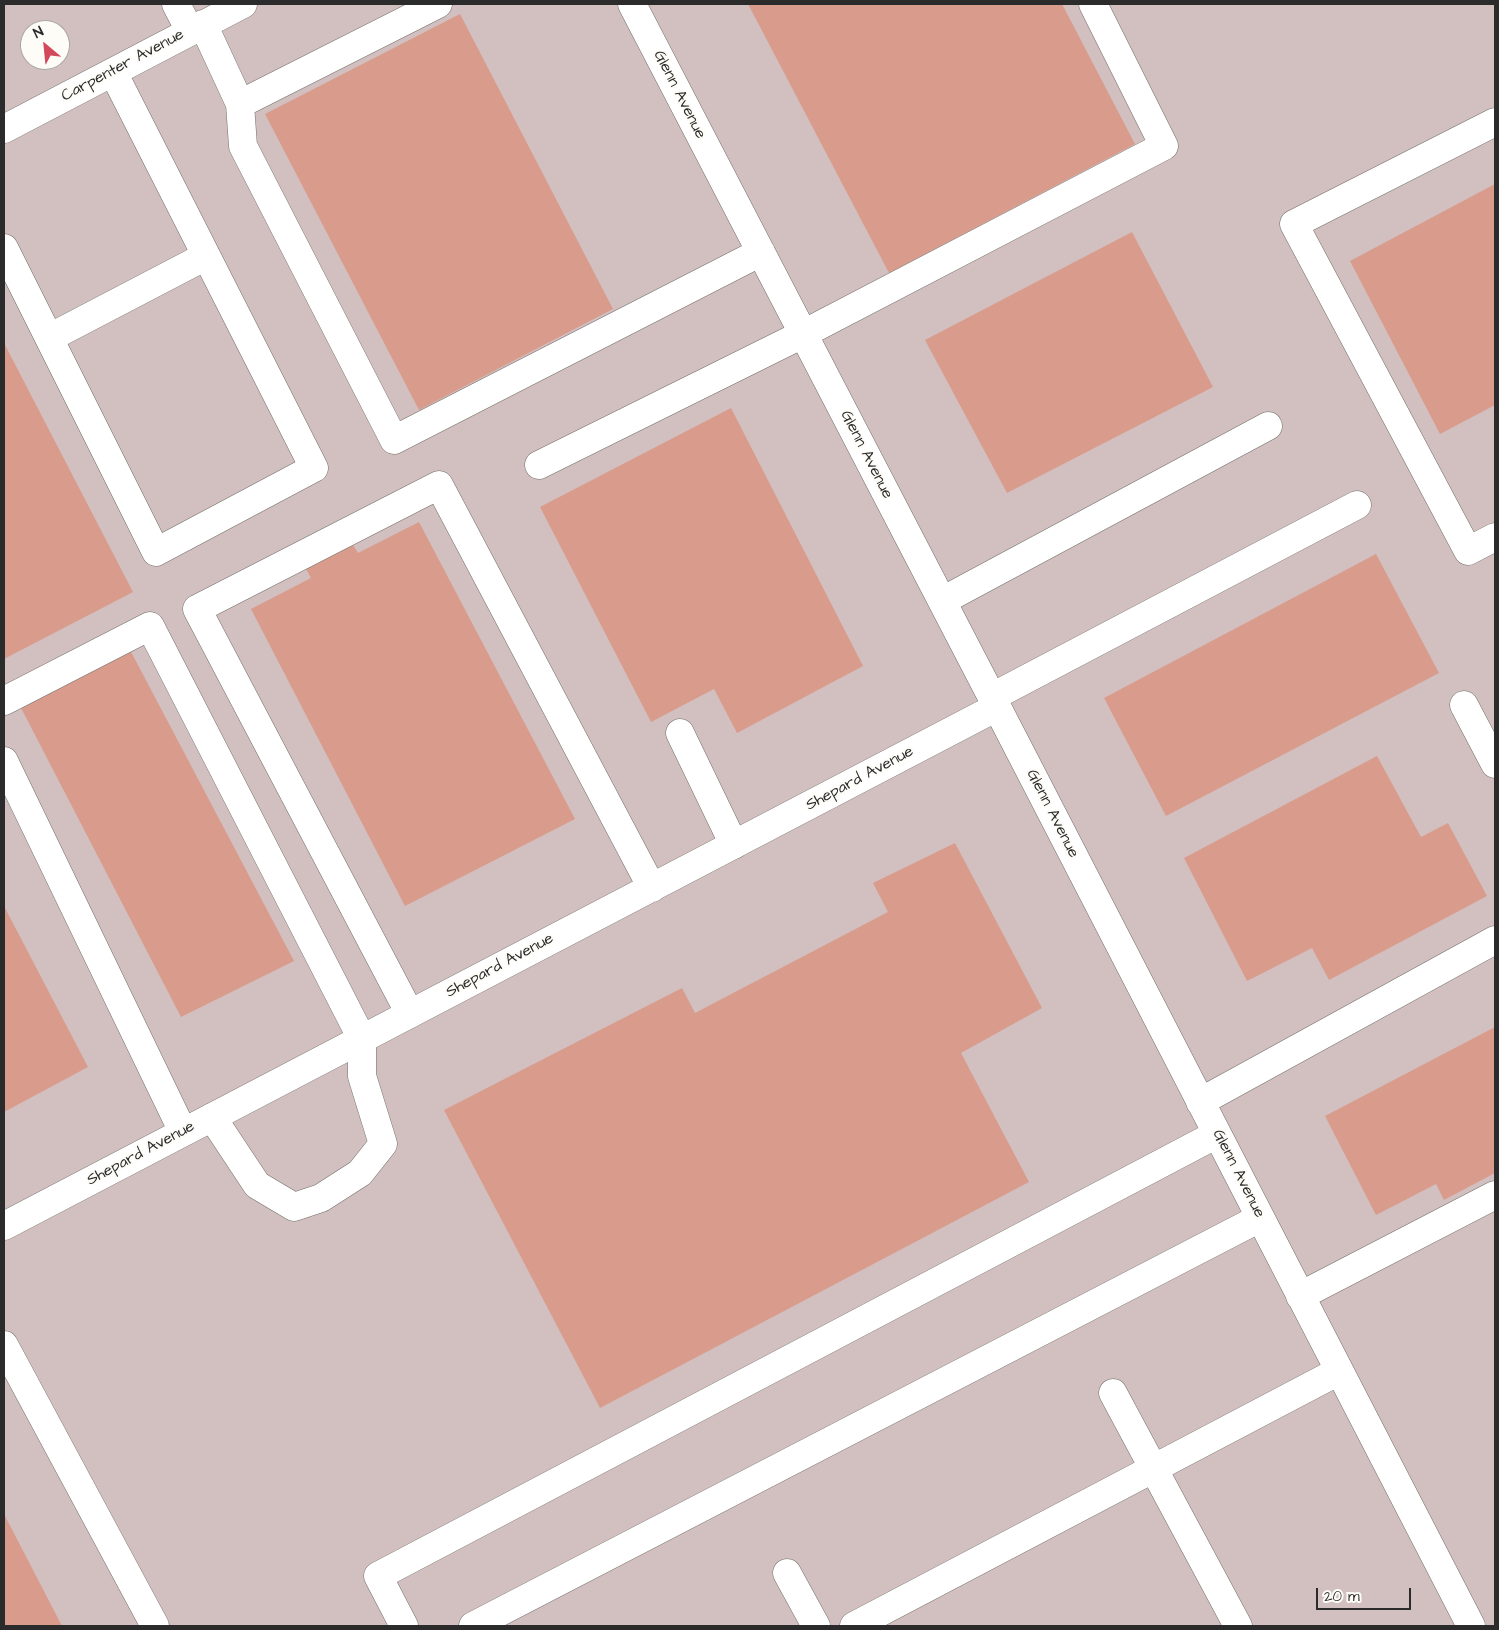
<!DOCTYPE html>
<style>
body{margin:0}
#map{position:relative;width:1499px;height:1630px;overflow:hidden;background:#f6efde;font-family:"Architects Daughter",sans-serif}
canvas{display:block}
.frame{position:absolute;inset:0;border:5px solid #2b2b2b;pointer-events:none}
.north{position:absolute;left:20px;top:20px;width:50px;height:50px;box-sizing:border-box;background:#fdfcf7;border:1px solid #a9a8a5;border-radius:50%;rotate:332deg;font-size:14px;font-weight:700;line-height:20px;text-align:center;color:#2b2b2b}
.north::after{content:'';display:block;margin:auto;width:18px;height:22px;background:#d1495b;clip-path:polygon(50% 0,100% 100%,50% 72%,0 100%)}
.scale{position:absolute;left:1316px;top:1588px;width:95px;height:22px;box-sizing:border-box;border:2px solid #2b2b2b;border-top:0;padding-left:6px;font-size:15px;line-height:18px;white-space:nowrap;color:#2b2b2b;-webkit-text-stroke:4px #fdfcf7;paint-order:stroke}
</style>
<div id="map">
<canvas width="1499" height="1630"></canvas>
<div class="frame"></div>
<div class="north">N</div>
<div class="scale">20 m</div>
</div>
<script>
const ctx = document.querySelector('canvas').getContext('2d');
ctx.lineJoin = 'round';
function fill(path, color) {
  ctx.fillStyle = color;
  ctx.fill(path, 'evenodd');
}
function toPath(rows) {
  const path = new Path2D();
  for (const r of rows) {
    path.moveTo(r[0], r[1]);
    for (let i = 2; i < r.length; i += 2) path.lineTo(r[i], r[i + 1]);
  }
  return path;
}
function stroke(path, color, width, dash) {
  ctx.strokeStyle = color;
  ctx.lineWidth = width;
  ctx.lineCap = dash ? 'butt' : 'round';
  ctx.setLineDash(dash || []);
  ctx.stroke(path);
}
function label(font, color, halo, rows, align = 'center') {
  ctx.font = font + ' "Architects Daughter",sans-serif';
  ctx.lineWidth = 4;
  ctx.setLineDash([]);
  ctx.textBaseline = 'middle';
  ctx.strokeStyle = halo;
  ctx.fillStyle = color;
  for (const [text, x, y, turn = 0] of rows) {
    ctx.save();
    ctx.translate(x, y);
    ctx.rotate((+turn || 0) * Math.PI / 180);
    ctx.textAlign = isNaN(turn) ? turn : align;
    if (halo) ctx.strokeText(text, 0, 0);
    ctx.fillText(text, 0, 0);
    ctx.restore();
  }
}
fill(toPath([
 [4,4,1495,4,1495,1626,4,1626],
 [30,30,60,30,60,60,30,60]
]), '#d2bfbf');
fill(toPath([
 [748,4,1062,4,1135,144,889,273],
 [460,14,613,309,419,410,265,114],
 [1495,184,1495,405,1440,434,1350,261],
 [1132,232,1213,387,1007,493,925,340],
 [4,343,133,592,4,659],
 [731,408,863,666,737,733,714,689,651,722,540,507],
 [419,522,575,819,405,906,251,609,311,578,303,563,349,538,358,553],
 [1376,554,1439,673,1166,816,1104,698],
 [129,648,294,961,181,1017,19,704],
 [1377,756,1421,837,1448,823,1487,896,1329,980,1312,948,1247,981,1184,858],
 [955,843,1042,1008,961,1053,1029,1182,600,1408,444,1110,682,988,695,1013,888,912,873,883],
 [4,906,88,1067,4,1112],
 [1495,1027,1495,1173,1444,1200,1436,1184,1376,1215,1325,1116],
 [4,1514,62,1626,4,1626]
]), '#d99c8c');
const minor = toPath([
 [176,4,190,31],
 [632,4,997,707,1471,1626],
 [203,24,240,104,438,4],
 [240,104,243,146,394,440,761,252],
 [1495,122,1294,224,1468,551,1495,537],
 [4,129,243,4],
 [4,248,156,552,314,468,113,72],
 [49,338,206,256],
 [539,465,803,334,1164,146,1093,4],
 [942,601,1268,426],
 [992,697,1357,505],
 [4,701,150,626,362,1039,362,1076,383,1144,360,1173,321,1198,294,1207,257,1185,212,1117],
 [1464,705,1495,764],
 [680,733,734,845],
 [4,761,183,1132],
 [410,1014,197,609,439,485,652,888],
 [1200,1102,1495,940],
 [4,1226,997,707],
 [1300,1296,1495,1195],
 [4,1345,155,1626],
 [1113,1393,1238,1626],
 [787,1573,816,1626],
 [404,1626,378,1576,1217,1134],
 [473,1626,1260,1218],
 [854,1626,1339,1371]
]);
stroke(minor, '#72706a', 29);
stroke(minor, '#fff', 28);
label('16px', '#2b2b2b', '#fdfcf7', [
 ["Carpenter Avenue",123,66,-28],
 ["Glenn Avenue",679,95,63],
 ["Glenn Avenue",866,455,63],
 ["Shepard Avenue",860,779,-28],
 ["Glenn Avenue",1052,814,63],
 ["Shepard Avenue",500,966,-28],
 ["Shepard Avenue",141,1154,-28],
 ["Glenn Avenue",1238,1174,63]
]);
</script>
